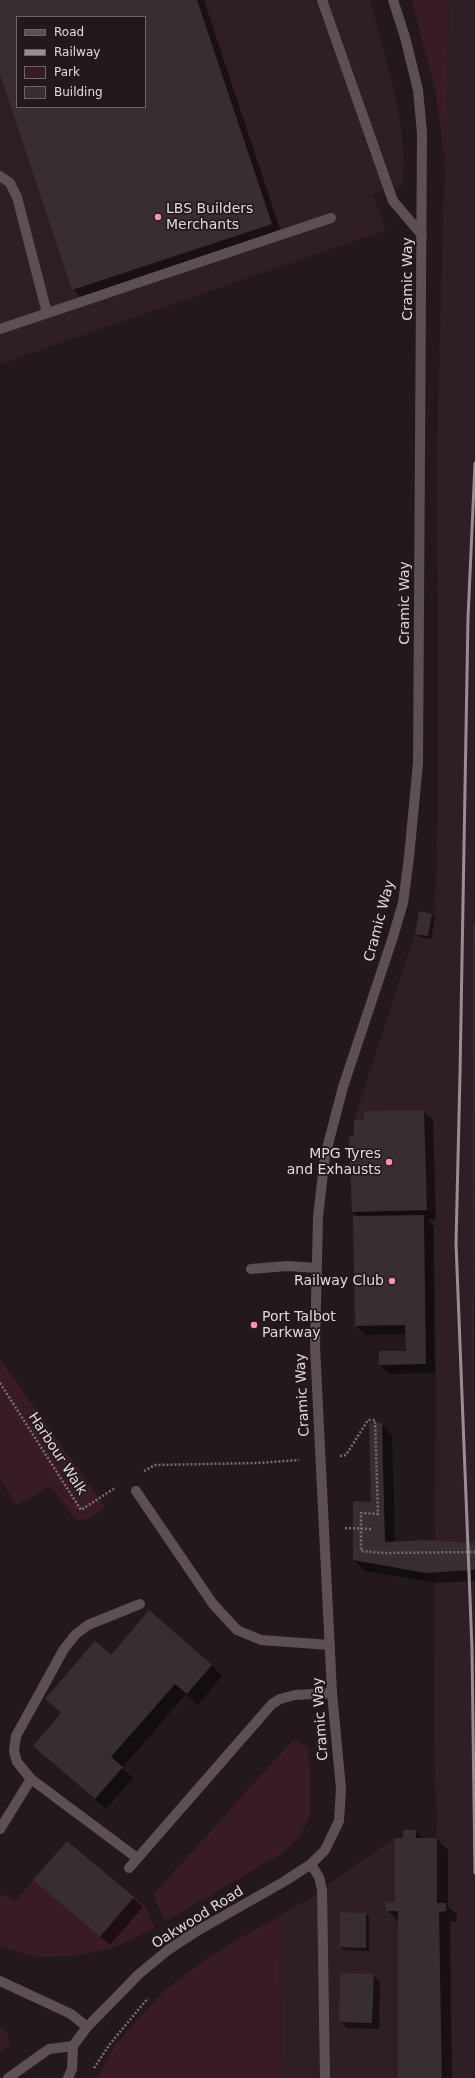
<!DOCTYPE html>
<style>
body{margin:0}
#map{position:relative;width:475px;height:2078px;overflow:hidden;background:#23191d;font-family:"DejaVu Sans",sans-serif}
canvas{display:block}
.legend{position:absolute;left:16px;top:16px;width:130px;height:92px;box-sizing:border-box;background:#23191d;border:1px solid #6f6569;margin:0;padding:5px 7px;list-style:none;font-size:12px;color:#e0d8db}
.legend li{display:flex;align-items:center;gap:8px;height:20px}
.legend b{width:20px;border:1px solid #6f6569}
</style>
<div id="map">
<canvas width="475" height="2078"></canvas>
<ul class="legend">
<li><b style="height:5px;background:#5c5054"></b>Road</li>
<li><b style="height:5px;background:#988f93"></b>Railway</li>
<li><b style="height:11px;background:#391b27"></b>Park</li>
<li><b style="height:11px;background:#382d31"></b>Building</li>
</ul>
</div>
<script>
const ctx = document.querySelector('canvas').getContext('2d');
ctx.lineJoin = 'round';
function fill(path, color) {
  ctx.fillStyle = color;
  ctx.fill(path, 'evenodd');
}
function toPath(rows) {
  const path = new Path2D();
  for (const r of rows) {
    path.moveTo(r[0], r[1]);
    for (let i = 2; i < r.length; i += 2) path.lineTo(r[i], r[i + 1]);
  }
  return path;
}
function stroke(path, color, width, dash) {
  ctx.strokeStyle = color;
  ctx.lineWidth = width;
  ctx.lineCap = dash ? 'butt' : 'round';
  ctx.setLineDash(dash || []);
  ctx.stroke(path);
}
function label(font, color, halo, rows, align = 'center') {
  ctx.font = font + ' "DejaVu Sans",sans-serif';
  ctx.lineWidth = 3.5;
  ctx.setLineDash([]);
  ctx.textBaseline = 'middle';
  ctx.strokeStyle = halo;
  ctx.fillStyle = color;
  for (const [text, x, y, turn = 0] of rows) {
    ctx.save();
    ctx.translate(x, y);
    ctx.rotate((+turn || 0) * Math.PI / 180);
    ctx.textAlign = isNaN(turn) ? turn : align;
    if (halo) ctx.strokeText(text, 0, 0);
    ctx.fillText(text, 0, 0);
    ctx.restore();
  }
}
fill(toPath([
 [0,0,370,0,390,74,401,125,403,150,404,185,373,194,386,230,0,364],
 [17,17,145,17,145,107,17,107],
 [449,0,475,0,475,2078,443,2078,439,1939,442,2078,281,2078,279,1916,308,1900,338,1877,395,1838,437,1838,434,1733,436,1382,434,1211,352,1212,349,1136,354,1135,354,1120,415,934,419,911,435,915,438,798,437,446]
]), '#2f1e25');
fill(toPath([
 [412,0,449,0,445,160,436,94],
 [0,1359,105,1507,89,1519,79,1520,73,1517,51,1486,16,1505,0,1478],
 [293,1740,307,1746,310,1765,310,1815,300,1836,282,1853,165,1922,153,1895],
 [33,1880,100,1937,134,1897,146,1907,155,1928,112,1948,75,1956,38,1957,0,1947,0,1894,16,1901],
 [279,1916,281,2078,97,2078,116,2044,162,1993,208,1957],
 [0,2026,6,2031,10,2043,0,2054]
]), '#391b27');
fill(toPath([
 [0,0,204,0,282,235,84,300,73,289,0,71],
 [17,17,145,17,145,107,17,107],
 [432,915,435,918,431,939,420,937,416,933],
 [474,926,475,926,475,1414,474,1389],
 [423,1111,433,1120,436,1219,427,1219,433,1226,435,1373,389,1374,380,1364,407,1352,406,1334,365,1335,356,1325,358,1217,353,1212,355,1136],
 [381,1424,392,1435,395,1542,475,1544,475,1581,437,1583,365,1571,354,1560,372,1503],
 [111,1656,212,1665,222,1676,198,1705,186,1694,122,1768,133,1778,106,1809,34,1746,62,1714,46,1699],
 [416,1831,424,1839,437,1839,448,1850,448,1906,457,1915,457,1922,450,1922,452,2078,399,2078,399,1922,387,1910,396,1903,404,1839],
 [67,1842,143,1907,110,1945,44,1889],
 [366,1914,369,1917,369,1951,344,1950,341,1947],
 [373,1975,380,1982,379,2029,347,2028,340,2021]
]), '#0007');
fill(toPath([
 [0,0,197,0,272,224,72,290,0,74],
 [17,17,145,17,145,107,17,107],
 [419,911,432,914,428,936,415,934],
 [473,925,475,925,474,1408,473,1390],
 [424,1110,427,1210,352,1212,349,1136,354,1136,354,1120,364,1119,364,1111],
 [424,1215,426,1364,379,1365,379,1351,406,1351,405,1325,355,1326,353,1216],
 [369,1423,382,1423,385,1542,427,1540,475,1543,475,1570,426,1573,353,1560,353,1501,371,1502],
 [149,1610,212,1665,187,1694,175,1684,111,1757,123,1767,95,1799,33,1746,61,1713,45,1699,95,1641,111,1655],
 [403,1830,416,1830,416,1838,437,1838,437,1903,446,1903,446,1911,439,1912,442,2078,398,2078,398,1911,386,1911,385,1902,395,1902,395,1838,403,1838],
 [67,1841,134,1897,100,1937,33,1880],
 [340,1912,366,1913,366,1948,340,1947],
 [340,1973,374,1974,372,2023,339,2022]
]), '#382d31');
stroke(toPath([
 [0,1383,81,1510,115,1488],
 [340,1456,346,1455,368,1420,375,1420,378,1514,361,1513,361,1551,383,1553,475,1552],
 [144,1471,155,1465,258,1463,299,1460],
 [345,1528,372,1529],
 [94,2068,110,2044,148,1998]
]), '#786f73', 2.5, [2, 2]);
stroke(toPath([
 [322,0,393,201,422,235],
 [0,176,10,183,17,197,47,313],
 [0,329,331,218],
 [251,1269,287,1266,317,1268],
 [136,1491,213,1604,237,1630,261,1640,330,1645],
 [31,1779,137,1858],
 [0,1829,31,1779,17,1762,14,1751,16,1736,64,1649,76,1634,88,1625,140,1604],
 [311,1864,319,1877,322,1890,325,2078],
 [129,1868,272,1704,280,1699,295,1695,332,1693],
 [0,1981,71,2014,87,2027]
]), '#5c5054', 10);
stroke(toPath([
 [8,2078,49,2049,73,2046],
 [68,2078,72,2069,73,2046,87,2027,139,1974,168,1950,197,1931,285,1881,311,1864,325,1850,339,1821,341,1789,332,1693,315,1346,318,1217,325,1156,343,1087,392,940,403,903,409,857,418,763,422,133,418,90,405,37,393,0]
]), '#5c5054', 10);
stroke(toPath([
 [475,463,468,618,460,1074,456,1243,472,1649,475,1873]
]), '#988f93', 3);
for (const [x, y, r, color] of [
 [158,217,4,"#fe8ebd"],
 [389,1162,4,"#fe8ebd"],
 [392,1281,4,"#fe8ebd"],
 [254,1325,4,"#fe8ebd"]
]) {
  const dot = new Path2D();
  dot.arc(x, y, r, 0, 2 * Math.PI);
  ctx.fillStyle = color;
  ctx.fill(dot);
  stroke(dot, '#23191d', 1.5);
}
label('14px', '#e0d8db', '#23191d', [
 ["LBS Builders",166,209],
 ["Merchants",166,225],
 ["MPG Tyres",381,1154,"right"],
 ["and Exhausts",381,1170,"right"],
 ["Railway Club",384,1281,"right"],
 ["Port Talbot",262,1317],
 ["Parkway",262,1333]
], 'left');
label('14px', '#e0d8db', '#23191d', [
 ["Cramic Way",408,279,-90],
 ["Cramic Way",405,603,-90],
 ["Cramic Way",380,921,-75],
 ["Cramic Way",303,1395,-93],
 ["Harbour Walk",57,1454,57],
 ["Cramic Way",321,1719,-94],
 ["Oakwood Road",198,1918,-32]
]);
</script>
